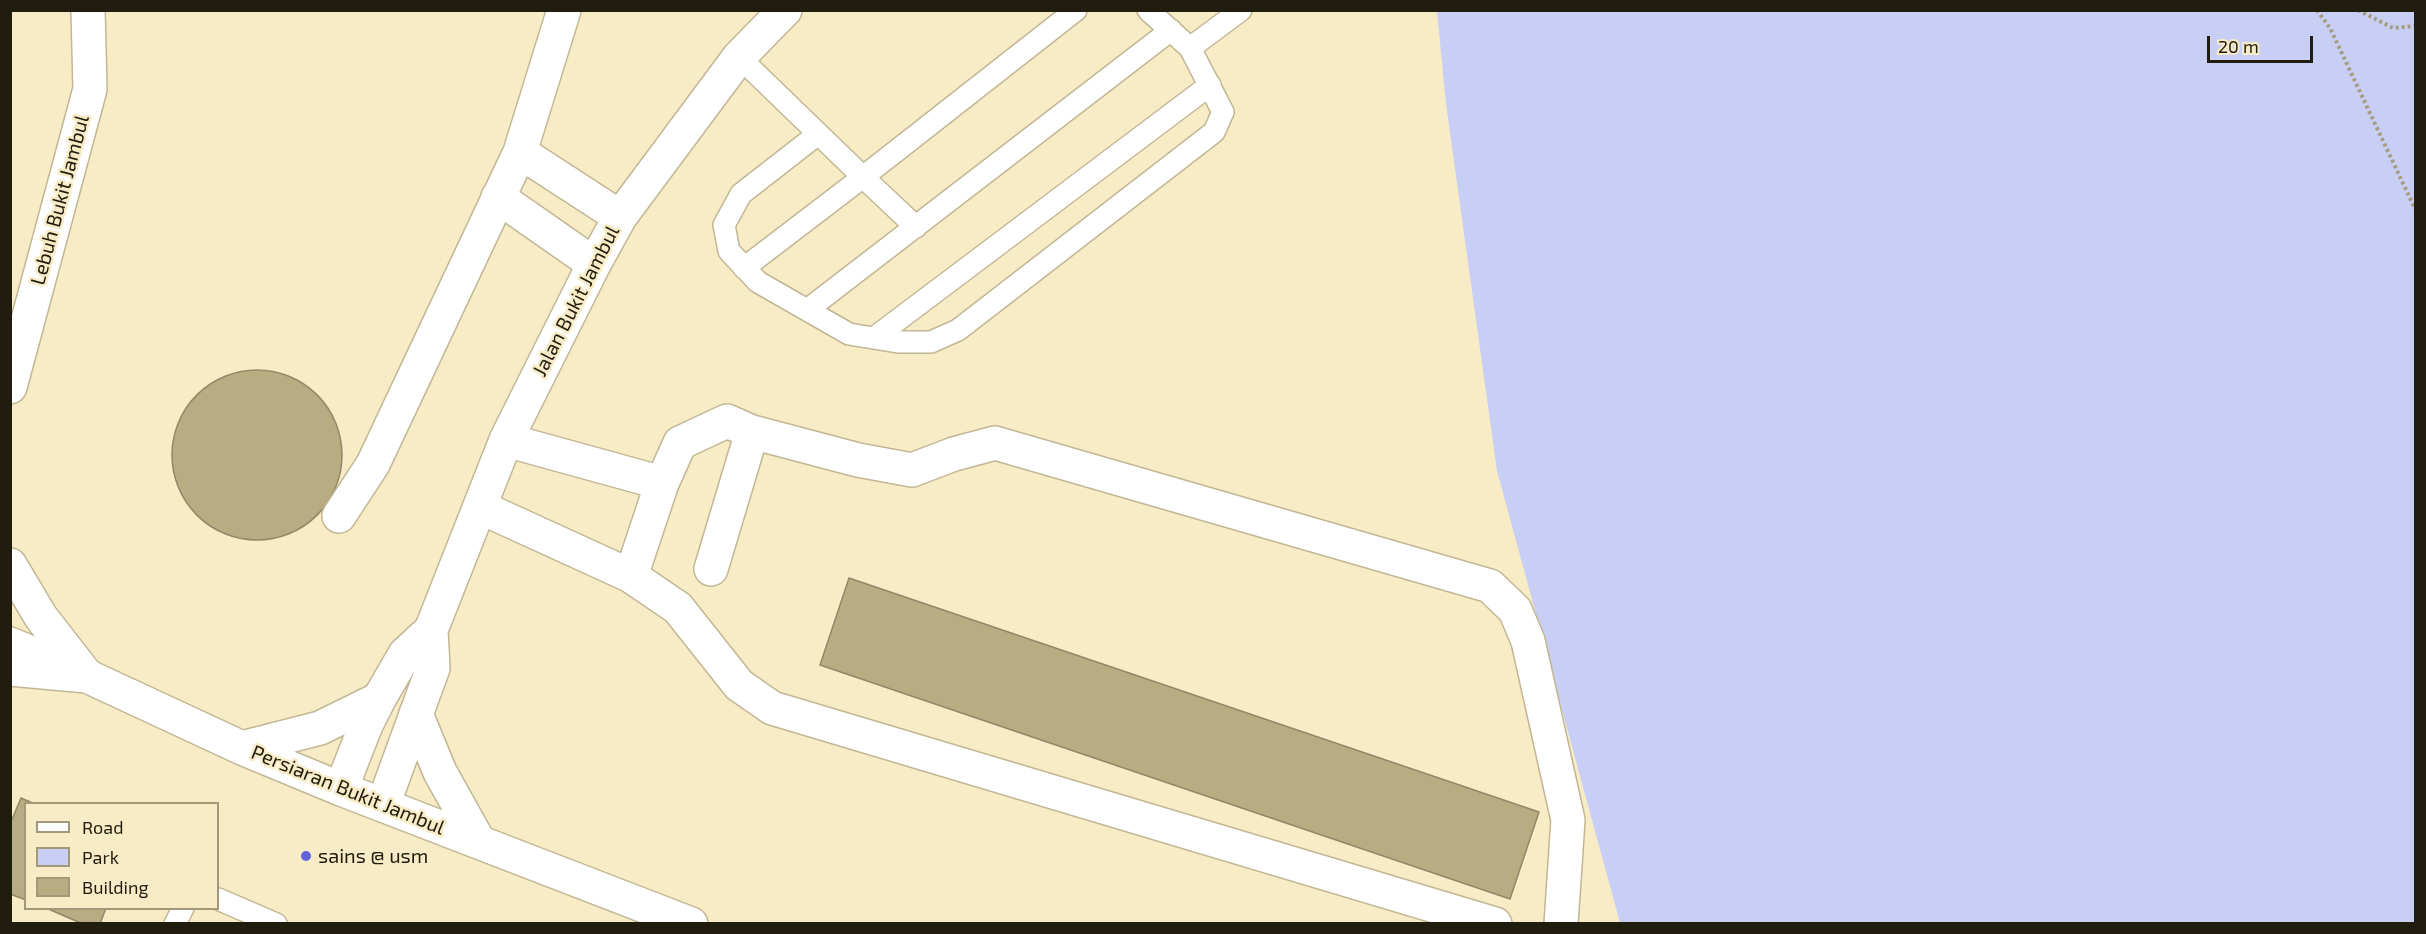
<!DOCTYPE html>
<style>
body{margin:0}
#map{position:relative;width:2426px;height:934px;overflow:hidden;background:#f8ecc7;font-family:"Exo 2",sans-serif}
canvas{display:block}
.frame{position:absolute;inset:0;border:12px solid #201c0e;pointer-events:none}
.legend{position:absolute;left:24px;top:802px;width:195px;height:108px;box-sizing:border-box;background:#f8ecc7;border:2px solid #a2997d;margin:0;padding:8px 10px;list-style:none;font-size:18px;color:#201c0e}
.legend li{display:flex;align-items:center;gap:12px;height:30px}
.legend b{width:30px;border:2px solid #a2997d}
.scale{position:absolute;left:2207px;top:36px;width:106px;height:27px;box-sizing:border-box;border:3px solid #201c0e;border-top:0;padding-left:8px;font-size:18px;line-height:21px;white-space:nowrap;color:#201c0e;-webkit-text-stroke:4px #f8ecc7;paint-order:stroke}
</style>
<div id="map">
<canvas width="2426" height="934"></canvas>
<div class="frame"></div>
<ul class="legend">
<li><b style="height:8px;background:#fff"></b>Road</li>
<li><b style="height:16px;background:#c9cef5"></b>Park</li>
<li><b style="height:16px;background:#b9ab82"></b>Building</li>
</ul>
<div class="scale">20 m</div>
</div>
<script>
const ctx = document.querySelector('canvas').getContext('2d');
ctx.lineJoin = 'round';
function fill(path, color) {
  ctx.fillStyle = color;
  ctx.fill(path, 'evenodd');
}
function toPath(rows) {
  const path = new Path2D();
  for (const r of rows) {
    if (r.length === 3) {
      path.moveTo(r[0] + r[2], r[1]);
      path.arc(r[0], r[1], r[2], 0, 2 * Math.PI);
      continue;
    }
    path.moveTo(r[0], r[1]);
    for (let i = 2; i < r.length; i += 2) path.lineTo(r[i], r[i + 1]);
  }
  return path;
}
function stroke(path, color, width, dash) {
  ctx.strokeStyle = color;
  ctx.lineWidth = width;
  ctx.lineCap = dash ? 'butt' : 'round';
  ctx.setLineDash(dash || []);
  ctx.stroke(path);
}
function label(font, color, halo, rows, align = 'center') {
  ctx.font = font + ' "Exo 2",sans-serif';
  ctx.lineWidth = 5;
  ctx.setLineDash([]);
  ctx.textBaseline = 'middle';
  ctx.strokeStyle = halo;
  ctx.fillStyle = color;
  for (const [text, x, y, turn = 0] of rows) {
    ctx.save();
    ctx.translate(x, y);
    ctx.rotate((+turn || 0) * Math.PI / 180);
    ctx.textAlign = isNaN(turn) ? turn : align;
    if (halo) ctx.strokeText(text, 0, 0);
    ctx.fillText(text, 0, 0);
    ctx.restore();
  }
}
fill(toPath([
 [1437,11,2415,11,2415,923,1620,923,1497,471,1446,104]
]), '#c9cef5');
const building = toPath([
 [257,455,85],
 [849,578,1539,812,1510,899,820,665,849,578],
 [21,798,35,804,26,804,26,900,10,894,10,824,21,798],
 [46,908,106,908,100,924,83,924,46,908]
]);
fill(building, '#b9ab82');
stroke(building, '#928766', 1.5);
const service = toPath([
 [1190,48,1241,10],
 [739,57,863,177,1076,10],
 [818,134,741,194,724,225,729,251,758,282,849,334,898,342,931,342,958,330,1214,132,1223,112,1190,48,1148,10],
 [744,268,863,177,916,227],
 [807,310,1171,30],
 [874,338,1210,85],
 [218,899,276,924],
 [175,924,183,908]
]);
const minor = toPath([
 [520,152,620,217],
 [498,197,594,264],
 [506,440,662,483],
 [480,507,631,576,678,608,739,685,772,708,1495,924],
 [339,516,373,464,520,152,564,10],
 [711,569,752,432],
 [631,576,662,483,680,443,727,421,752,432,858,460,912,470,954,454,995,443,1490,586,1515,610,1528,641,1568,820,1561,924],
 [341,789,366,725,379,699,405,654,431,630],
 [383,805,433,668,431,630,506,440,594,264,620,217,739,57,785,10]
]);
const tertiary = toPath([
 [10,644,87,676,242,748,341,789,691,924],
 [416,714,440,772,479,842],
 [242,748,320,728,379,699]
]);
const secondary = toPath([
 [10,387,90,89,88,10],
 [10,565,41,617,87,676],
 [10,669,87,676]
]);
stroke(service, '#c2b794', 24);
stroke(minor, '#c2b794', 36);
stroke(tertiary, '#c2b794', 36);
stroke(secondary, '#c2b794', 36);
stroke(toPath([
 [2317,10,2330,28,2416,211],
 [2358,10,2393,28,2416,26]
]), '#a69d80', 4, [3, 3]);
stroke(service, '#fff', 21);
stroke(minor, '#fff', 33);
stroke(tertiary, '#fff', 33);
stroke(secondary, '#fff', 33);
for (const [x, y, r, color] of [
 [306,856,6,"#6264dc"]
]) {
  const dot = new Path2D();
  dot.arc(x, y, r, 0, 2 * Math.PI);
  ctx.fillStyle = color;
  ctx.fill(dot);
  stroke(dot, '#f8ecc7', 2);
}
label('20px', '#201c0e', '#f8ecc7', [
 ["Lebuh Bukit Jambul",60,200,-75],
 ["Jalan Bukit Jambul",576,301,-63],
 ["Persiaran Bukit Jambul",348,790,22]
]);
label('20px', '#201c0e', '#f8ecc7', [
 ["sains @ usm",318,856]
], 'left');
</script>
